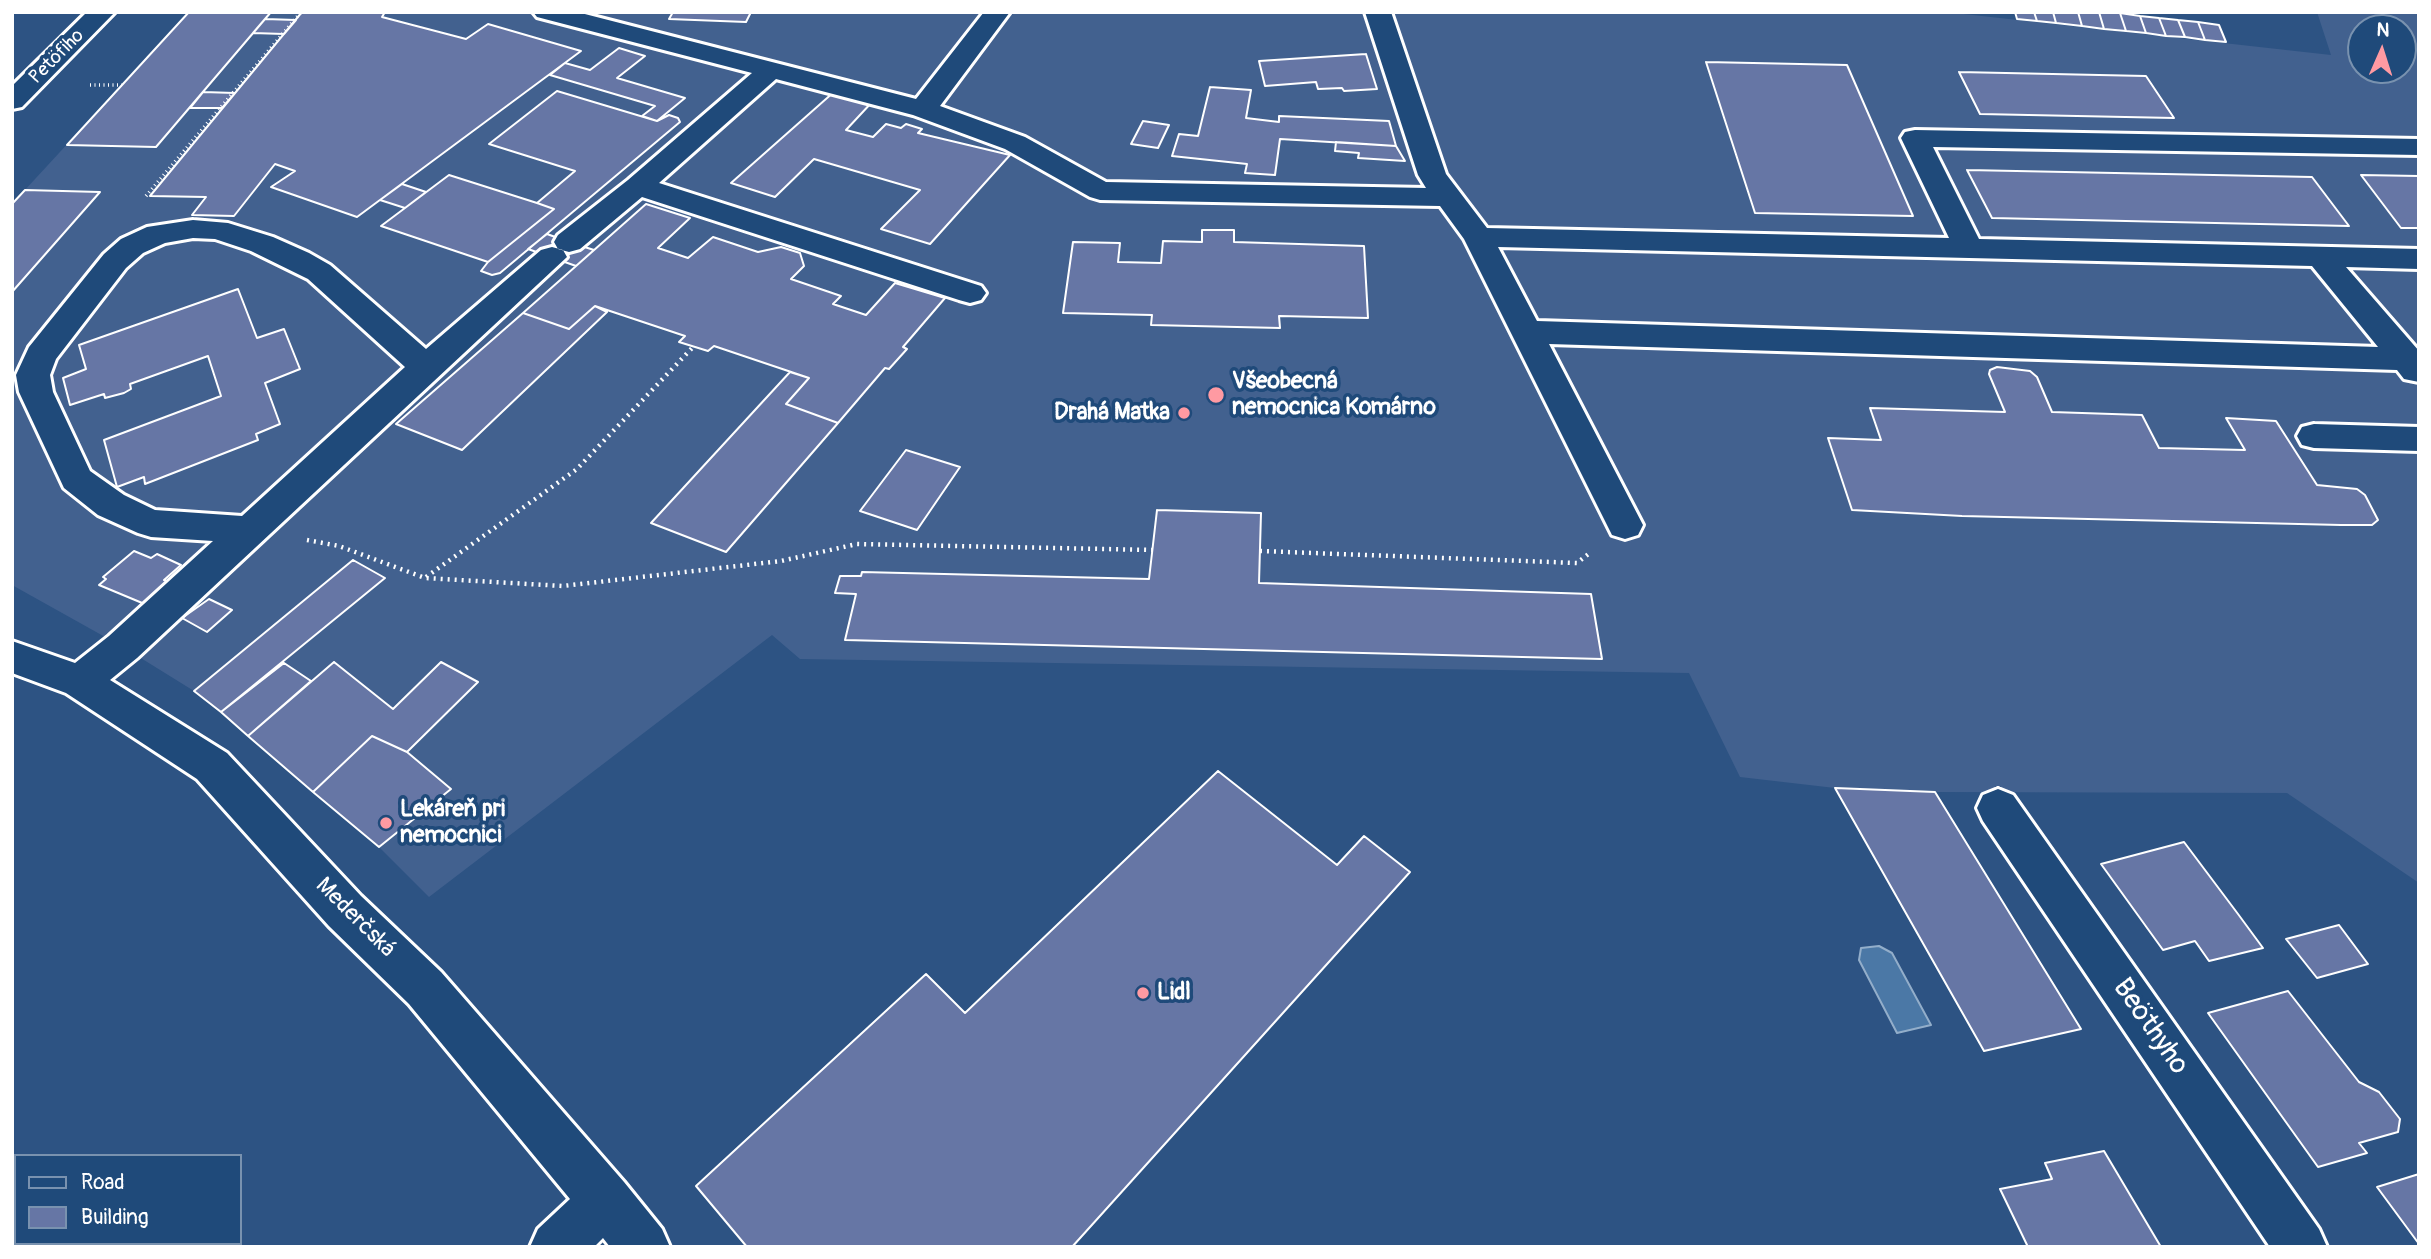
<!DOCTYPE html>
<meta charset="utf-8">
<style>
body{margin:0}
#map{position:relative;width:2431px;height:1259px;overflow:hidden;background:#2d5383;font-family:Pangolin,sans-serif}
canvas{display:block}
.frame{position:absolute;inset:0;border:14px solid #fff;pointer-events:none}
.legend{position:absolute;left:14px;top:1154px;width:228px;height:91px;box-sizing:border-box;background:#1f4a7a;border:2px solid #7992af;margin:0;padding:9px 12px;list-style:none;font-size:21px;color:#fff}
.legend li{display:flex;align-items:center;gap:14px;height:35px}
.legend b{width:35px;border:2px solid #7992af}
.north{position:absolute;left:2347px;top:14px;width:70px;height:70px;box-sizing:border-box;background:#1f4a7a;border:2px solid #7992af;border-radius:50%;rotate:3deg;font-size:19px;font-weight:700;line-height:28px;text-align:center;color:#fff}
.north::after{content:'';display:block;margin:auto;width:24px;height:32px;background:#ff9aa2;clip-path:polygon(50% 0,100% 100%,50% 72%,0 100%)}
</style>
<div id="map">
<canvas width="2431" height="1259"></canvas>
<div class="frame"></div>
<ul class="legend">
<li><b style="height:9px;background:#1f4a7a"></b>Road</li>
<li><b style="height:19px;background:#6676a5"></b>Building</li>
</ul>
<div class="north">N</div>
</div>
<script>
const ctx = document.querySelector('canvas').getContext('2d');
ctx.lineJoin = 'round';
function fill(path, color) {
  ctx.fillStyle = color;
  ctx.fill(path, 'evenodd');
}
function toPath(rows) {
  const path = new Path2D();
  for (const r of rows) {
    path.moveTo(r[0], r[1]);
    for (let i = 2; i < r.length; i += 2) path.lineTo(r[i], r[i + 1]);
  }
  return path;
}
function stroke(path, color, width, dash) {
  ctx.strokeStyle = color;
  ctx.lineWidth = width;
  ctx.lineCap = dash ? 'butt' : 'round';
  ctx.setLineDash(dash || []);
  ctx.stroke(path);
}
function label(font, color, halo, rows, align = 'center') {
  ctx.font = font + ' Pangolin,sans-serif';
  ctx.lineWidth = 7;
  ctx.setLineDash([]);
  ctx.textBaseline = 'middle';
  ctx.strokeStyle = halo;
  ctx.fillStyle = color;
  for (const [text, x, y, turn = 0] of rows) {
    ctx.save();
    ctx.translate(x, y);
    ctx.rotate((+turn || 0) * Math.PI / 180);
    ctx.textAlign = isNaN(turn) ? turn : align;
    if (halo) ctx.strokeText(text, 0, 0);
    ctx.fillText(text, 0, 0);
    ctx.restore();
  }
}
fill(toPath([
 [189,12,1946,12,2331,55,2317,12,2419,12,2419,883,2287,793,1935,792,1835,788,1740,777,1689,673,800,659,772,635,429,897,379,847,194,691,123,647,12,585,12,204],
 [2361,28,2403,28,2403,70,2361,70]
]), '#42618f');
const water = toPath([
 [1879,946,1892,953,1931,1025,1897,1033,1859,960,1861,948,1879,946]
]);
fill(water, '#4b78a6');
stroke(water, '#93aeca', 2);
const building = toPath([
 [189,12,271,12,156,147,67,145,189,12],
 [302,12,385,12,382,17,466,39,488,24,581,51,357,217,271,187,295,171,275,164,234,216,192,215,206,197,150,196,302,12],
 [673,12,751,12,746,22,669,19,673,12],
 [2015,12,2034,12,2037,21,2017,19,2015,12],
 [2034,12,2053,12,2056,23,2037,21,2034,12],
 [2053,12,2078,12,2082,26,2056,23,2053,12],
 [2078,12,2099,12,2104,29,2082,26,2078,12],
 [2099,12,2120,13,2126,31,2104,29,2099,12],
 [2120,13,2140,16,2146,33,2126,31,2120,13],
 [2140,16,2159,18,2166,36,2146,33,2140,16],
 [2159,18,2178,20,2185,37,2166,36,2159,18],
 [265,19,296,20,284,34,253,33,265,19],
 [2178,20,2198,22,2205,40,2185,37,2178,20],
 [2198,22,2219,25,2226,42,2205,40,2198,22],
 [619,48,645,56,617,78,685,98,657,121,642,116,655,106,550,75,565,63,590,70,619,48],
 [1366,54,1377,89,1344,91,1342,88,1318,89,1316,82,1265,86,1259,61,1366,54],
 [1706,62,1847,65,1913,216,1755,213,1706,62],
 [1959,72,2146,76,2174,118,1980,114,1959,72],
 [1210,87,1251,90,1246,118,1279,122,1279,116,1389,121,1396,146,1280,139,1275,175,1245,173,1247,164,1172,156,1179,134,1198,136,1210,87],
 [557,91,657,121,669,115,678,118,680,122,500,273,492,275,481,271,488,262,554,209,537,203,575,171,489,144,557,91],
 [835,91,873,101,846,130,873,137,886,124,901,128,906,124,922,129,918,133,1010,155,930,244,881,229,920,190,814,159,775,197,731,183,835,91],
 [203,92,235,93,222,108,190,108,203,92],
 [1143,121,1169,125,1158,148,1131,144,1143,121],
 [1336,142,1396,146,1405,161,1358,158,1359,153,1335,151,1336,142],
 [1967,170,2312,177,2349,226,1992,218,1967,170],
 [449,175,537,203,554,209,488,262,381,226,449,175],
 [2361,175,2419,176,2419,228,2401,228,2361,175],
 [402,184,426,192,405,208,380,200,402,184],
 [25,190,100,192,12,292,12,204,25,190],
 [646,204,690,218,658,248,688,258,713,237,758,252,781,247,800,253,804,266,791,279,841,296,833,304,866,315,895,283,945,298,903,347,907,349,889,369,885,368,838,423,786,404,809,378,714,346,708,351,679,342,685,336,595,306,569,329,523,313,646,204],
 [1202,230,1234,230,1234,242,1364,246,1368,318,1279,316,1280,328,1151,325,1152,315,1063,313,1073,242,1120,243,1118,262,1161,263,1163,241,1202,242,1202,230],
 [547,234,569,242,594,250,576,266,528,249,547,234],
 [238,289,257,338,284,329,300,369,265,383,280,424,256,434,258,440,145,484,144,477,117,487,104,440,221,396,208,356,130,384,131,389,124,393,105,398,104,394,70,405,63,378,86,369,79,345,238,289],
 [595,306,607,312,462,450,396,424,523,313,569,329,595,306],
 [1997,367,2030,371,2037,377,2052,412,2142,415,2159,448,2245,450,2226,418,2276,421,2317,485,2357,489,2365,495,2378,520,2372,525,2341,525,1962,516,1852,510,1828,438,1881,440,1870,408,2005,412,1989,374,1990,370,1997,367],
 [790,372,809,378,786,404,838,423,726,552,651,523,790,372],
 [906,450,960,467,917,530,860,511,906,450],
 [1157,510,1261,513,1259,583,1591,594,1602,659,845,640,856,594,835,593,840,576,861,576,862,572,1149,579,1157,510],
 [134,551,151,558,157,554,181,565,164,580,173,584,147,605,99,585,106,579,103,577,134,551],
 [353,560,385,578,221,712,194,691,353,560],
 [209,599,232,610,207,632,182,618,209,599],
 [334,662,393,709,441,662,478,682,407,752,372,736,313,792,248,736,334,662],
 [284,663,311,681,248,736,221,712,284,663],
 [372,736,407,752,451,789,379,847,313,792,372,736],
 [1218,771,1337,865,1364,836,1410,872,1072,1247,747,1247,696,1186,926,974,965,1013,1218,771],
 [1835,788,1935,792,2081,1029,1984,1051,1835,788],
 [2184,842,2238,914,2263,948,2209,961,2195,941,2163,950,2101,864,2184,842],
 [2339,925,2368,964,2317,978,2286,939,2339,925],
 [2288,991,2359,1082,2379,1092,2400,1119,2398,1132,2359,1143,2367,1153,2318,1167,2208,1013,2288,991],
 [2104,1151,2161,1247,2028,1247,2000,1189,2052,1179,2045,1163,2104,1151],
 [2419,1174,2419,1244,2377,1187,2419,1174]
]);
fill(building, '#6676a5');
stroke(building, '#fff', 2);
const minor = toPath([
 [87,12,115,12,22,107,12,109,12,86,87,12],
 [533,12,577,12,916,99,984,12,1010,12,940,106,1025,137,1106,182,1426,188,1418,175,1365,12,1391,12,1446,174,1487,228,1949,238,1901,138,1905,132,1915,130,2419,139,2419,155,1933,147,1979,239,2419,249,2419,269,2346,267,2419,351,2419,382,2404,379,2397,370,1549,344,1643,525,1638,535,1625,539,1612,535,1464,239,1440,206,1100,200,1090,197,1005,149,913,115,776,79,659,183,981,286,986,293,981,300,970,303,959,300,642,197,580,249,569,252,558,249,554,242,558,235,628,180,752,73,537,17,533,12],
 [1498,247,2312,266,2378,347,1537,321,1498,247],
 [193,220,228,223,273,237,309,253,330,265,426,349,541,250,552,247,563,250,567,257,137,658,110,680,227,753,361,896,441,972,624,1182,662,1229,670,1247,610,1247,603,1238,594,1247,530,1247,538,1229,570,1199,409,1004,329,926,197,779,66,693,12,673,12,641,75,663,109,636,213,541,151,537,138,533,98,515,64,488,19,392,16,375,29,347,104,254,121,239,147,227,193,220],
 [193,238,215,239,251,251,308,279,405,367,242,516,155,510,124,495,90,471,53,392,50,375,56,359,126,268,143,253,165,243,193,238],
 [2314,424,2419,427,2419,451,2314,448,2302,445,2297,436,2302,427,2314,424],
 [1998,789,2013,795,2319,1229,2327,1247,2270,1247,1983,821,1977,808,1983,795,1998,789]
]);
stroke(minor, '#fff', 6);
stroke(toPath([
 [90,85,122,85],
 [146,196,301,12]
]), '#fff', 3.5, [1, 3.5]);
stroke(toPath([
 [307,540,339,546,425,578,563,586,781,561,857,544,1153,550],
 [1260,551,1577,563,1591,552],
 [426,577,577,469,694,346]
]), '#fff', 4.5, [2, 5]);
fill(minor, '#1f4a7a');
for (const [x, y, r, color] of [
 [1216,395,9,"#ff9aa2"],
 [1184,413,7,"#ff9aa2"],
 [386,823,7,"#ff9aa2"],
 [1143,993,7,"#ff9aa2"]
]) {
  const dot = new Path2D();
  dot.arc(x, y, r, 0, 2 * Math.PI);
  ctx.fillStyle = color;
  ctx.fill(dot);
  stroke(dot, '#1f4a7a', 2.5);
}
label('19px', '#fff', '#1f4a7a', [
 ["Petöfiho",57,57,-45]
]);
label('bold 23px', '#fff', '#1f4a7a', [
 ["Všeobecná",1232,382],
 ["nemocnica Komárno",1232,408],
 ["Drahá Matka",1170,413,"right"],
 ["Lekáreň pri",400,810],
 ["nemocnici",400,836],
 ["Lidl",1157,993]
], 'left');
label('23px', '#fff', '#1f4a7a', [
 ["Mederčská",355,918,45]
]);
label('28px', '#fff', '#1f4a7a', [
 ["Beöthyho",2150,1027,55]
]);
</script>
